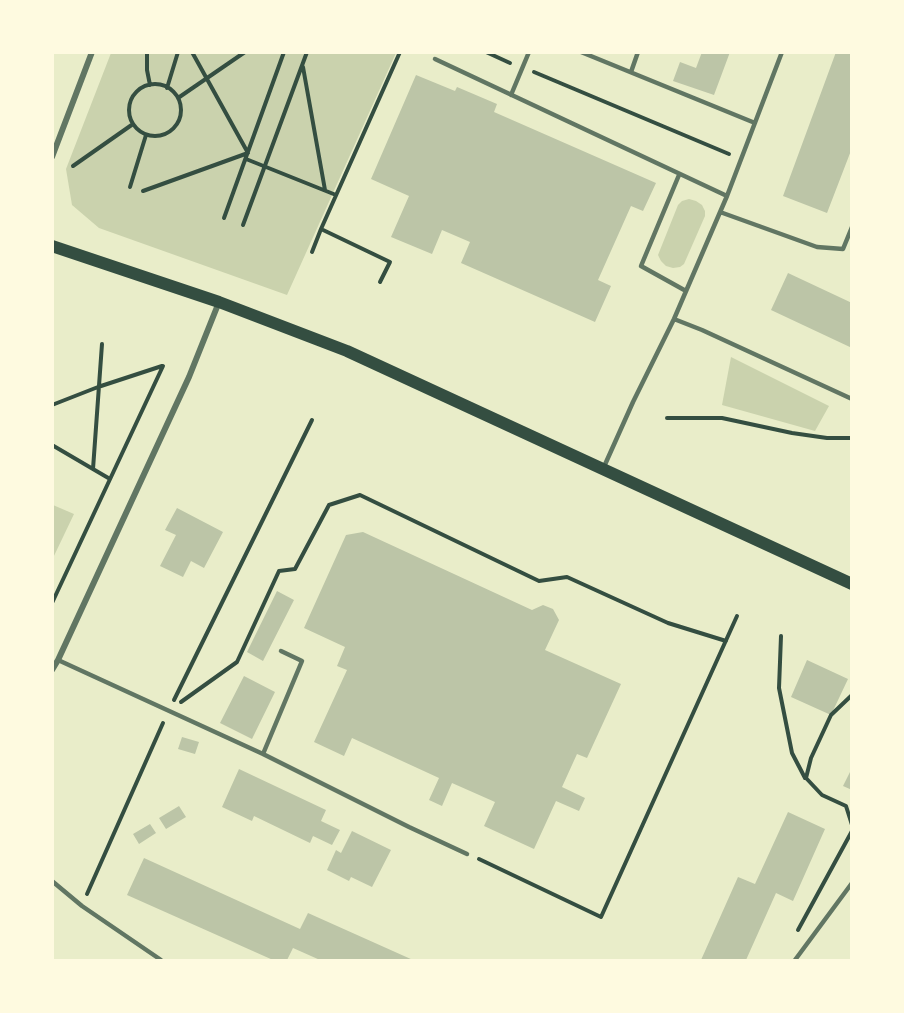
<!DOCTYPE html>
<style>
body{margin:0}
#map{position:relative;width:904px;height:1013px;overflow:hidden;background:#e9edc9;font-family:"DejaVu Sans",sans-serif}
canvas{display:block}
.frame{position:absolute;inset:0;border:54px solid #fefae0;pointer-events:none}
</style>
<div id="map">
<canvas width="904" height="1013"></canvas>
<div class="frame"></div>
</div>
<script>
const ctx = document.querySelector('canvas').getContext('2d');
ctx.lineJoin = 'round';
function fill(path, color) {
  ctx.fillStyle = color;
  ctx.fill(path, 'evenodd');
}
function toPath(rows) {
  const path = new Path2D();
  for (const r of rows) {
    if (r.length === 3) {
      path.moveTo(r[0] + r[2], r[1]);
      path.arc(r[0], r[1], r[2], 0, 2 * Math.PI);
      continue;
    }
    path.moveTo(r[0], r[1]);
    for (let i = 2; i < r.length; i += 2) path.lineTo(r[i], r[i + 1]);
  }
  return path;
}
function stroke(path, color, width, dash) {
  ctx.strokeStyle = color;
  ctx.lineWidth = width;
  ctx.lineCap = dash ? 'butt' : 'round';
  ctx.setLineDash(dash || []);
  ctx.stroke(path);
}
fill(toPath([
 [111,53,396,53,287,295,99,228,72,205,66,169],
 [689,199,696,201,702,205,705,211,705,216,684,264,680,267,673,268,666,266,661,261,658,255,678,205,682,201],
 [731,357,829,406,815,431,722,405],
 [53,505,74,514,53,558]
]), '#cad2ad');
fill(toPath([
 [702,52,730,52,714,95,673,81,680,62,696,68],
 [836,52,852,52,852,148,827,213,783,196],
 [416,75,455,91,457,87,497,104,494,112,656,183,643,211,631,206,598,280,611,286,595,322,461,263,470,242,442,230,432,254,391,237,409,196,371,179],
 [788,273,852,303,852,348,771,310],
 [177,508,223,532,204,568,191,561,183,577,160,566,176,535,165,530],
 [363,532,532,610,543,605,553,609,559,620,545,650,621,684,587,758,577,754,562,787,585,798,579,811,556,801,534,849,484,826,495,802,452,783,442,806,429,800,439,778,352,738,344,756,314,742,347,670,337,666,345,647,304,628,346,535],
 [277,591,294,600,263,661,247,652],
 [807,660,848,679,831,715,791,697],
 [244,676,275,692,252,739,220,723],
 [182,737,199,742,195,754,178,749],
 [852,768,852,790,843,786],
 [239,769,326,810,321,821,340,830,332,845,313,836,310,843,254,816,252,821,222,807],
 [179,806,186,817,166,829,159,818],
 [788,812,825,829,793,901,776,893,746,960,701,960,738,877,755,884],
 [150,824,156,833,139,844,133,834],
 [352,831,391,850,372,887,351,877,349,881,327,870,336,850,341,853],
 [144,858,300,929,308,913,413,960,320,960,293,948,287,960,273,960,127,895]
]), '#bcc5a7');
stroke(toPath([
 [147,52,147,70,150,85],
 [486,52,510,63],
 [303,67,325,190],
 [534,72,729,154],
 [155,110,26],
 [167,88,178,52],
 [178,98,245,52],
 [246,159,336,195],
 [73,166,133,124],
 [130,187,146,135],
 [143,191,248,153,192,52],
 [224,218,284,52],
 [243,225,307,52],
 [321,229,390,262,380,282],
 [312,252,321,229,400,52],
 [52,405,98,387,162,366],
 [667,418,722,418,792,433,827,438,852,438],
 [52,445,110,479],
 [93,469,102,344],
 [52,603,163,366],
 [781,636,779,688,792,753,805,778],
 [852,695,831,715,811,758,806,778,822,795,846,806,852,825],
 [174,700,312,420],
 [181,702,237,662,279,571,295,569,329,505,360,495,539,581,567,577,668,623,726,641],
 [479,859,601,917,737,616],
 [87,894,163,723],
 [798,930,852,831]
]), '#344e41', 4);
stroke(toPath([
 [581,52,755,123],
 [435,59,727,196],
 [631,72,638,52],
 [511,95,529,52],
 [679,175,641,266,686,291],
 [720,212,817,247,843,249,852,227],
 [674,319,702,330,852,399],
 [603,469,633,402,674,319,727,196,782,52],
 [58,660,263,754,409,827,467,854],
 [263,754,302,661,281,651],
 [52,881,82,906,161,960],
 [795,960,852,883]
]), '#617663', 4.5);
stroke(toPath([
 [52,157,92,52],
 [52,670,58,660,189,377,219,302]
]), '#617663', 6);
stroke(toPath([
 [52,246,219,302,347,351,852,584]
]), '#344e41', 12);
</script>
